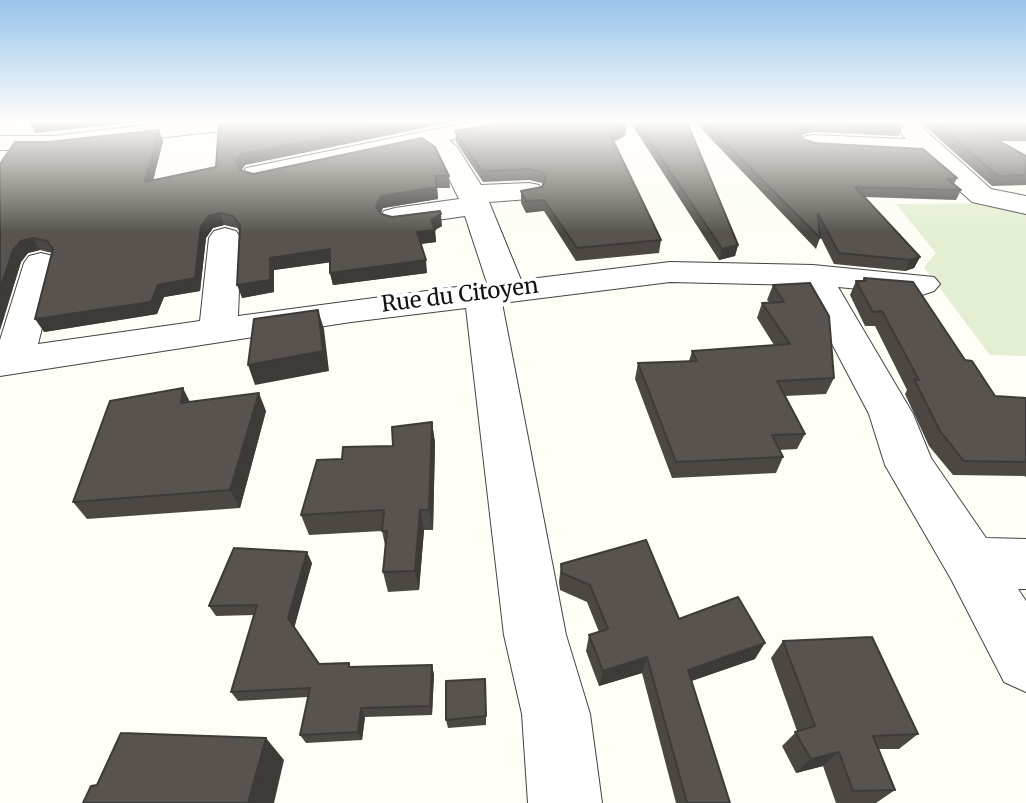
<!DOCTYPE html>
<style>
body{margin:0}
canvas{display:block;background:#fefdf6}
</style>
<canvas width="1026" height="803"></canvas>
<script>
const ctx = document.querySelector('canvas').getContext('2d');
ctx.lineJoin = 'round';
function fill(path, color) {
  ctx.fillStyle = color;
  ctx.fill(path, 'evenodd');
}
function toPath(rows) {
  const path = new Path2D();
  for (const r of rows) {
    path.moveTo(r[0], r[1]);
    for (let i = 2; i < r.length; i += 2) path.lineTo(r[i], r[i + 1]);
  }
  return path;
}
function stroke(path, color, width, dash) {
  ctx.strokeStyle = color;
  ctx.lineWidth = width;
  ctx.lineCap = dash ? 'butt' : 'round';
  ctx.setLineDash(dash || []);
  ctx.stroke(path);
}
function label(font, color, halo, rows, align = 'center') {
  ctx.font = font + ' Merriweather,serif';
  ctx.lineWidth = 8;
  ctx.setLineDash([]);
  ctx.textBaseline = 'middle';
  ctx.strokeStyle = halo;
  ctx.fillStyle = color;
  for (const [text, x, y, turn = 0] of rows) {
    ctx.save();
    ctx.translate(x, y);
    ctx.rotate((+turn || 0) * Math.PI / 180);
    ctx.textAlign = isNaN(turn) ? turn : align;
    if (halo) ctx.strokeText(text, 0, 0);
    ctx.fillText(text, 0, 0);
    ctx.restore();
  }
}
fill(toPath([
 [1026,203,1026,356,990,355,924,267,936,253,896,204]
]), '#e3eed2');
const minor = toPath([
 [189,120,266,120,255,127,53,150,0,150,0,136,53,136,189,120],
 [480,120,531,120,520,127,449,140,457,147,481,185,529,183,539,185,543,191,539,197,529,199,489,202,521,280,670,262,813,265,934,277,940,284,934,291,922,295,838,287,913,414,931,458,986,538,1026,539,1026,589,1018,589,1026,601,1026,692,1004,682,951,579,885,465,869,414,801,285,670,282,502,303,566,635,590,714,602,803,528,803,522,714,504,635,466,308,351,322,0,376,0,340,24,263,29,256,41,253,53,256,58,263,38,344,200,321,209,238,214,231,225,228,236,231,241,238,238,316,487,283,465,216,395,226,384,223,380,217,384,211,395,208,459,199,438,156,424,145,256,182,246,180,242,174,246,168,256,166,480,120],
 [890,120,914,120,991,189,1026,196,1026,214,972,202,920,155,812,149,803,147,800,142,803,137,812,135,906,139,890,120]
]);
stroke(minor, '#444', 2);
fill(minor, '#fff');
fill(toPath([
 [629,120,686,120,738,245,735,256,719,260],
 [693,120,898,120,903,127,899,136,812,132,801,135,803,139,957,178,954,184,961,190,956,200,864,197,920,257,914,268,905,271,834,264,820,236,820,238,816,249],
 [918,120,1026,120,1026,141,1000,141,1026,156,1026,185,992,186],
 [626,125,625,136,613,142,661,240,659,253,576,261,544,211,526,213,521,203,521,191,542,187,543,185,542,183,529,180,483,182,456,142,455,131],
 [163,141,153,180,245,165,241,171,253,174,449,176,450,188,437,188,438,199,383,208,381,213,392,217,442,226,435,230,436,242,421,244,427,273,333,285,330,273,330,262,274,270,274,292,242,298,240,232,237,228,224,225,213,228,206,238,200,291,164,297,157,314,44,332,52,253,40,250,28,253,21,262,0,330,0,164],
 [864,278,965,360,995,396,1026,398,1026,478,1025,476,953,475,929,446,905,394,907,390,875,326,865,326,850,295,856,281,862,281],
 [773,285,834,378,826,394,785,396,805,434,797,449,779,450,783,457,776,473,672,478,635,379,638,363,689,361,692,351,774,345,757,318,762,303,769,302,767,300],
 [190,402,266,411,240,508,87,519,73,502],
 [432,422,435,443,433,530,424,530,419,590,388,592,383,572,385,545,382,531,309,535,301,515,342,459,393,446],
 [312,563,294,627,319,664,434,674,432,715,365,717,362,740,306,743,300,735,308,697,238,701,231,692,254,615,216,616,209,606],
 [561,564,679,619,755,659,691,681,730,803,676,803,642,673,599,686,586,651,589,635,599,632,587,602,560,590,559,582],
 [783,641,918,734,899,749,878,749,895,790,876,803,836,803,823,766,796,773,782,746,797,731,771,658],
 [486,688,486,725,448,728,446,720]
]), '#4c4743');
fill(toPath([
 [67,120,158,120,35,133,30,124],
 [412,120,463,120,245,165,240,172,236,161,242,154],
 [815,123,812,132,800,135,803,127],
 [626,125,625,136,609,144,610,134],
 [159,130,163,141,150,193,145,182],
 [437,187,438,199,383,208,378,219,376,207,381,196],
 [220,213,224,225,213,228,206,238,200,291,164,297,157,314,44,332,35,319,158,285,209,216],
 [441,214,442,226,435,230,436,242,419,244,417,232,431,220],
 [33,238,40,250,28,253,21,262,0,330,0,289,13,250,21,241],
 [738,245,735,256,719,260,722,249],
 [330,249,333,262,274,270,274,292,242,298,237,285,270,258],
 [920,257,914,268,905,271,910,260],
 [426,260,427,273,333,285,330,273],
 [318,310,324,329,329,371,255,385,248,365],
 [183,388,192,406,181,403],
 [259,393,266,411,240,508,230,490],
 [432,422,435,443,433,530,429,510],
 [420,510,424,530,419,590,415,571],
 [307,552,312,563,294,629,288,618],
 [765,643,755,659,680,685,688,670],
 [647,657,642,673,599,686,603,671],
 [432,665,434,674,432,715,430,706],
 [361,708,365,717,362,740,358,732],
 [266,738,284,760,274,803,248,803],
 [839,752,823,766,796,773,811,759]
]), '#3e3a37');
const building = toPath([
 [33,120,67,120,30,124,33,120],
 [246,120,412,120,242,154,236,161,240,170,253,174,422,138,435,147,449,176,435,176,437,187,381,196,376,207,381,214,392,217,440,211,441,214,431,220,435,230,417,232,426,260,330,273,330,249,270,258,270,280,237,285,240,226,233,216,220,213,209,216,201,226,195,278,158,285,151,302,35,319,53,249,47,241,33,238,21,241,13,250,0,289,0,164,15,142,48,142,159,130,145,182,216,167,219,123,246,120],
 [517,120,624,120,626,125,610,134,661,240,577,248,544,200,526,201,521,191,542,187,546,178,542,172,529,169,482,171,455,131,517,120],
 [636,120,686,120,738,245,722,249,636,120],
 [703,120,898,120,903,127,815,123,803,127,800,134,803,139,814,143,923,149,957,178,947,179,961,190,855,187,920,257,910,260,839,253,818,214,820,238,703,120],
 [932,120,1026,120,1026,132,983,132,1026,156,1026,175,998,176,932,120],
 [864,278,913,282,965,360,972,361,995,396,1026,398,1026,462,964,461,940,431,914,379,919,380,882,311,873,312,856,281,866,281,864,278],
 [810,283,829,316,834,378,777,381,805,434,772,435,783,457,676,462,638,363,697,361,692,351,790,344,762,303,784,302,773,285,810,283],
 [318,310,323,351,248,365,254,319,318,310],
 [183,388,181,403,259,393,230,490,73,502,110,401,183,388],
 [432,422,429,510,420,510,415,571,383,572,387,531,382,531,384,510,301,515,317,460,342,459,343,447,393,446,392,427,432,422],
 [646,540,679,619,738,597,765,643,688,670,730,803,687,803,647,657,603,671,589,635,608,629,590,585,562,573,561,564,646,540],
 [234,548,307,552,288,618,319,664,349,663,349,667,432,665,430,706,361,708,358,732,300,735,310,688,231,692,257,605,209,606,234,548],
 [872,637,918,734,873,736,895,790,853,791,839,752,811,759,795,732,815,726,783,641,872,637],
 [485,679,486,716,446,720,446,681,485,679],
 [121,733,266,738,248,803,83,803,91,786,97,785,121,733]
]);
fill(building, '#58534e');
stroke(building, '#3e3a37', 2);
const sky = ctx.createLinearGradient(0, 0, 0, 233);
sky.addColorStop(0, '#97c4eb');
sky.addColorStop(0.52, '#fffefb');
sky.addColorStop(1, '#fffefb00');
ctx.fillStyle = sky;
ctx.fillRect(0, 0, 1026, 233);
label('22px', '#111', '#fff', [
 ["Rue du Citoyen",460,296,-7]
]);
</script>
